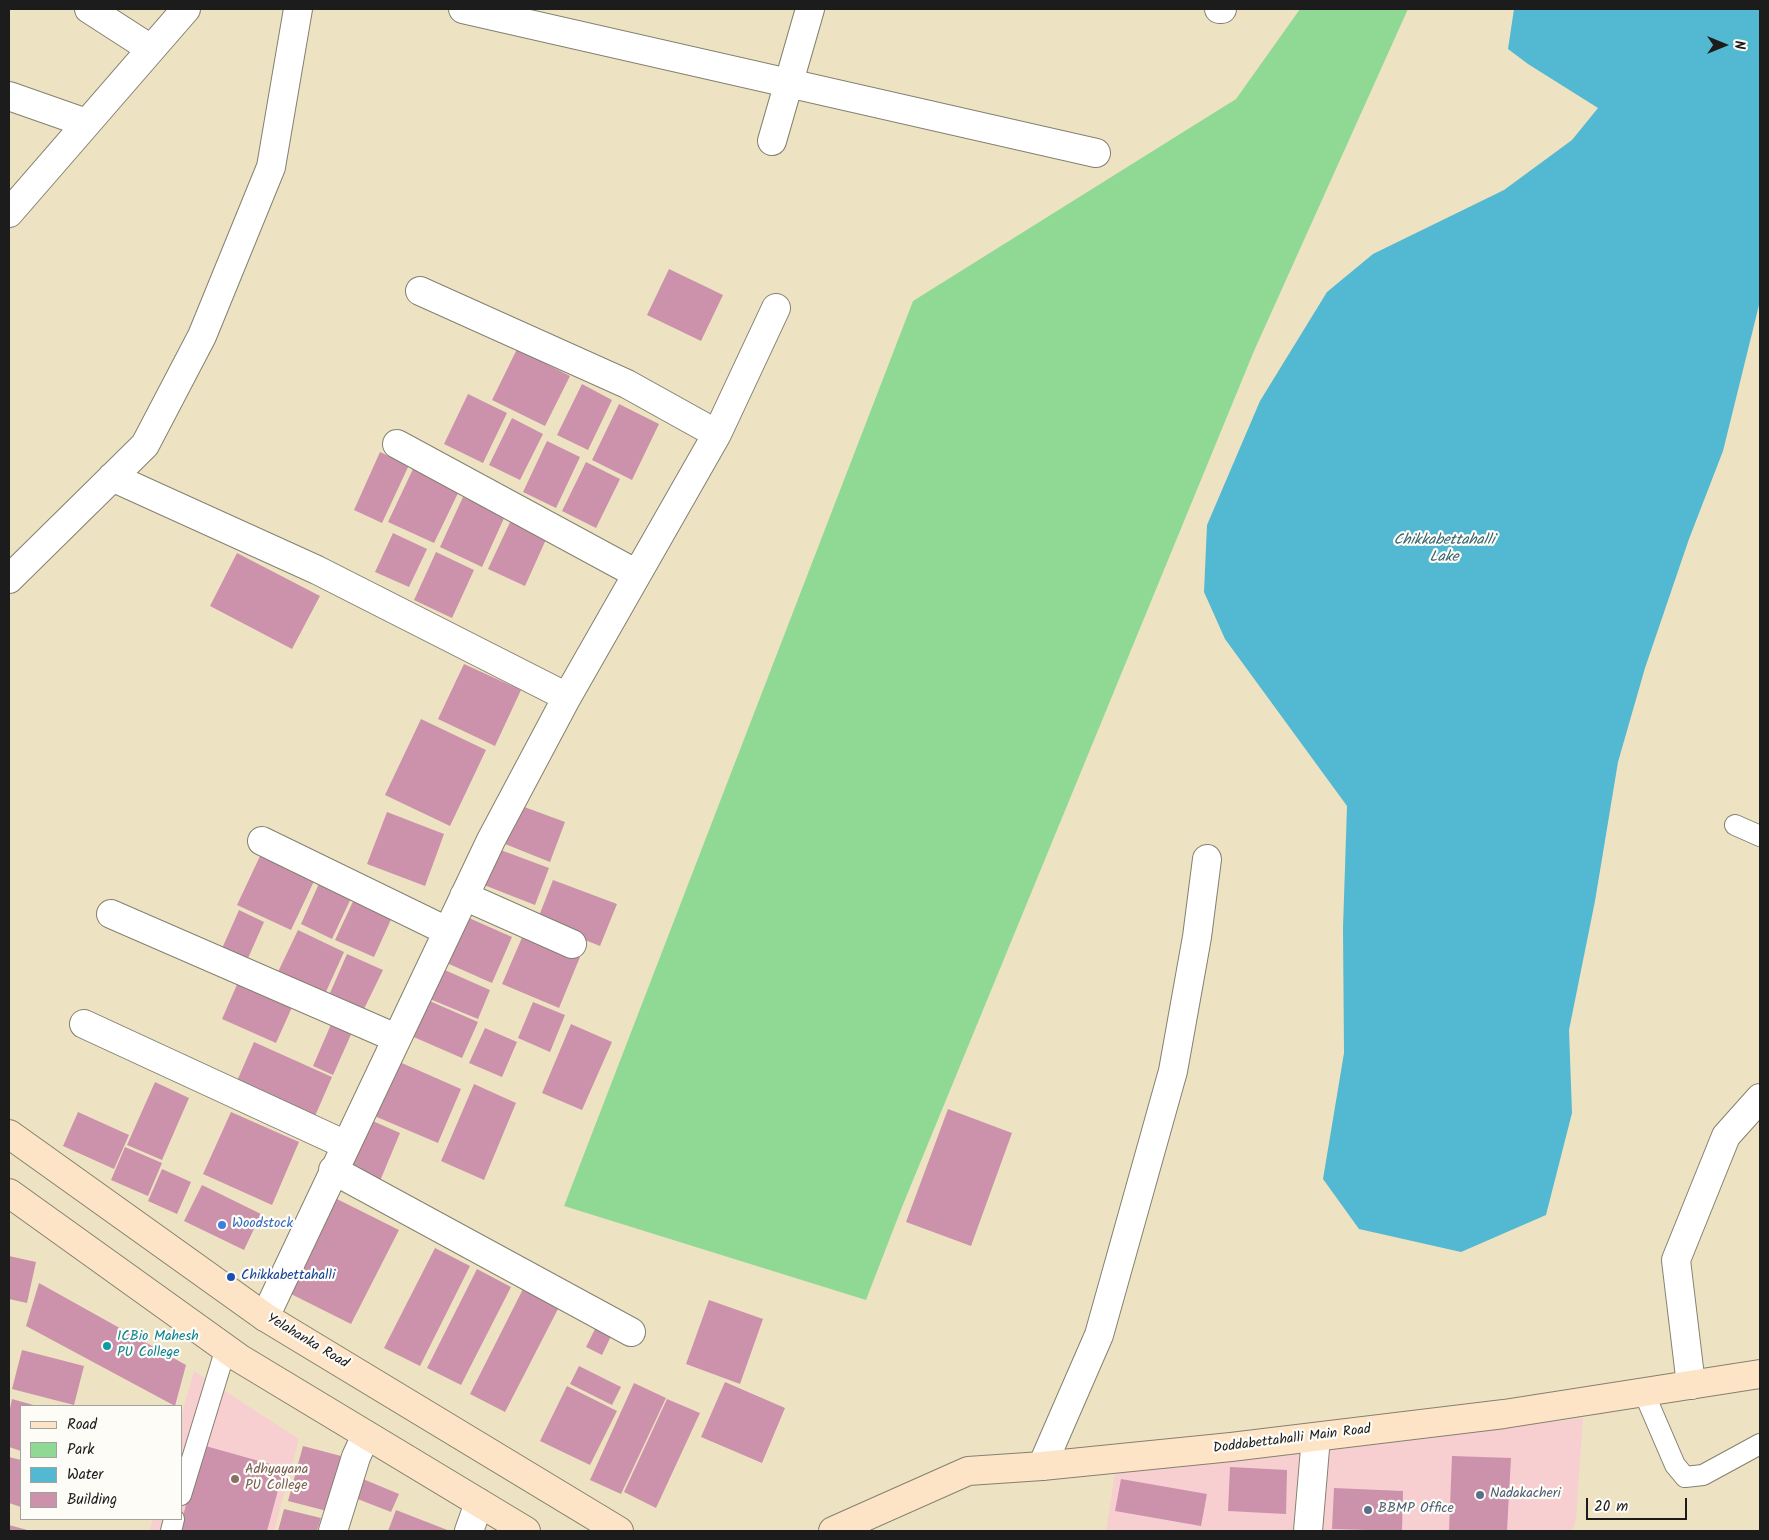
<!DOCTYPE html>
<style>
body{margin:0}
#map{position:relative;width:1769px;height:1540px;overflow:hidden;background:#ede3c3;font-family:Kalam,sans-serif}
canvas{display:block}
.frame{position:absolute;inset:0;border:10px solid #1c1c1c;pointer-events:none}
.legend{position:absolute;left:20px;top:1405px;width:162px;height:115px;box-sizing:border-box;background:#fdfcf7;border:1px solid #a3a29f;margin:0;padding:6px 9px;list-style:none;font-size:15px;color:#1c1c1c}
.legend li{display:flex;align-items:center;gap:10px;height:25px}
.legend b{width:25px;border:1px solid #a3a29f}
.north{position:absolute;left:1699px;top:20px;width:50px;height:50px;-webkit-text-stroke:4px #fdfcf7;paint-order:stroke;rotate:90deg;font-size:14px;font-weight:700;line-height:20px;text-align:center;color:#1c1c1c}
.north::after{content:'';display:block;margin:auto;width:18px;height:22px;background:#1c1c1c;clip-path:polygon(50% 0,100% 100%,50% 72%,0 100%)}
.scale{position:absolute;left:1586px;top:1498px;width:101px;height:22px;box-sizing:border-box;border:2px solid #1c1c1c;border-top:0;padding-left:6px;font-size:15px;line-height:18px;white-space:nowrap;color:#1c1c1c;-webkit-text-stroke:4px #fdfcf7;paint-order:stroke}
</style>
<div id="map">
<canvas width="1769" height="1540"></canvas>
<div class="frame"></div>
<ul class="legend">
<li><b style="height:6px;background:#fee4c6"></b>Road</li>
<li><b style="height:14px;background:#90d995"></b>Park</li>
<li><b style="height:14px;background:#53b8d1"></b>Water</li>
<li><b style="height:14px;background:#cc92ab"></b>Building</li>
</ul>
<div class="north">N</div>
<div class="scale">20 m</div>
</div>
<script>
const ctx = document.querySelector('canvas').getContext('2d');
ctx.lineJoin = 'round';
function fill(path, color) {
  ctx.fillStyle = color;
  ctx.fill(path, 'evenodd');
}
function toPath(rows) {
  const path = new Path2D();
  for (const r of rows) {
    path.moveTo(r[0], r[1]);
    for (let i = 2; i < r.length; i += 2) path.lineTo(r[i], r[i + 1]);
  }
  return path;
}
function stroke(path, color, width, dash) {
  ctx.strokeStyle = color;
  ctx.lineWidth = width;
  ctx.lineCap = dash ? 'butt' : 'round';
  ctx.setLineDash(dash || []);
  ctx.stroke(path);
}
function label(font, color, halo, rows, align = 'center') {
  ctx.font = font + ' Kalam,sans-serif';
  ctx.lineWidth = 4.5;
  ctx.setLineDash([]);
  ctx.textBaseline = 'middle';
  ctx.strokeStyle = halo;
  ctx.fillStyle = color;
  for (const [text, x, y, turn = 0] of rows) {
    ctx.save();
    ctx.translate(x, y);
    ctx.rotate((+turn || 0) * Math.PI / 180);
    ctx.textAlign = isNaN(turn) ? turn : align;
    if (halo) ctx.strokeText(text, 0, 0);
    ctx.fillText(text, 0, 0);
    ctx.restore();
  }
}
fill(toPath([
 [194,1371,299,1439,274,1531,149,1531,153,1519,181,1519,181,1416],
 [1583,1418,1576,1520,1572,1531,1106,1531,1115,1472]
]), '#f7cfd1');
fill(toPath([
 [1300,9,1408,9,1254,351,902,1207,866,1300,564,1206,913,301,1236,99]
]), '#90d995');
fill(toPath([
 [1514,9,1760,9,1760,301,1723,451,1689,539,1645,668,1618,762,1595,901,1569,1030,1572,1113,1546,1215,1461,1252,1359,1229,1323,1179,1344,1053,1343,928,1347,806,1225,639,1204,592,1207,525,1260,401,1327,292,1373,254,1504,190,1572,140,1598,108,1528,64,1508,49]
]), '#53b8d1');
fill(toPath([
 [669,269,723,295,701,341,647,315],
 [517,349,570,376,545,426,492,400],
 [582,384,612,400,588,450,557,435],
 [468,394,507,413,483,463,444,444],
 [619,404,659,424,632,480,592,460],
 [512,418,543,434,520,480,489,465],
 [547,441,580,457,556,508,523,492],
 [380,452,409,465,382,523,354,510],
 [586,462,620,479,596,528,562,511],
 [413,469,459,491,434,543,388,522],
 [463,497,505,516,482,567,440,547],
 [512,518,548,535,525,586,488,569],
 [393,533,427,549,409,587,375,572],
 [436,552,474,570,452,618,414,600],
 [237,553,320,596,292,649,210,606],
 [464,664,521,690,495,746,438,719],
 [421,719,486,750,450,826,385,795],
 [519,805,565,822,550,862,505,844],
 [387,812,444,834,425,886,367,864],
 [498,849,549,868,535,905,484,885],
 [261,854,315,879,291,930,237,905],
 [321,879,353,894,332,939,301,924],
 [553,880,617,904,600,946,537,921],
 [356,895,394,913,374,957,335,940],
 [239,910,264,922,245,965,220,953],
 [460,914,512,937,492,983,440,960],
 [298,930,344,952,325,994,278,972],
 [524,933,580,957,559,1008,502,984],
 [347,954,383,970,364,1009,330,993],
 [438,967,490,990,478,1019,425,997],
 [239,980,293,1005,276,1043,222,1019],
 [425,999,478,1022,462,1058,409,1035],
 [533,1002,565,1015,550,1052,518,1038],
 [332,1022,353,1030,333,1075,313,1066],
 [571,1024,612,1042,582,1110,542,1093],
 [485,1028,517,1042,502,1077,469,1063],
 [254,1042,332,1077,315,1116,237,1081],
 [395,1060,461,1089,438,1143,372,1115],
 [155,1082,189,1098,162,1160,127,1145],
 [474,1084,516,1103,484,1180,441,1161],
 [948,1109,1012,1133,971,1246,906,1222],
 [78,1112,129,1135,114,1169,63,1146],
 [231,1112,299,1142,272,1205,203,1174],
 [366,1118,400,1133,380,1181,346,1166],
 [125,1147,162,1163,148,1196,111,1180],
 [162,1169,191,1182,177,1214,148,1201],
 [202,1185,261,1214,244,1250,184,1221],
 [331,1196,399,1230,351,1324,283,1290],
 [435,1248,470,1266,420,1366,384,1348],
 [9,1256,36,1262,27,1303,9,1299],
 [477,1269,511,1287,461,1385,427,1368],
 [39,1283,186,1365,175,1406,26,1326],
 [523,1289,559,1307,505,1412,470,1394],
 [709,1300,763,1319,740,1384,686,1364],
 [597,1325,613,1332,602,1355,586,1347],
 [22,1350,84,1366,74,1405,12,1389],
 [579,1366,621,1387,612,1405,570,1384],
 [725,1382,785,1408,762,1463,701,1437],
 [634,1383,666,1398,621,1494,590,1480],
 [567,1386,617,1411,590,1465,540,1441],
 [12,1399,37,1406,21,1406,21,1451,9,1447,9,1413],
 [667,1399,700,1413,656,1508,624,1492],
 [202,1445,284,1468,267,1531,179,1531],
 [303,1446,341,1456,327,1511,288,1501],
 [1452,1456,1511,1458,1507,1531,1449,1531],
 [9,1457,21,1460,21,1507,9,1503],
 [1230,1467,1287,1470,1286,1514,1228,1511],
 [363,1479,399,1494,391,1512,355,1498],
 [1121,1479,1207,1494,1201,1526,1115,1511],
 [1334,1488,1403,1491,1402,1531,1332,1529],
 [284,1509,321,1518,317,1531,278,1531],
 [396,1510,450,1531,388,1531],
 [9,1525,31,1531,9,1531]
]), '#cc92ab');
const lane = toPath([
 [1735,825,1760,836],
 [1644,1393,1675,1465,1685,1477,1703,1475,1760,1444],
 [181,1495,226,1348],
 [171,1531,174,1519]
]);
const street = toPath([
 [89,9,151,49],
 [463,9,1096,153],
 [1219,9,1222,9],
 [9,96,86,123],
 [772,141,810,9],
 [9,213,186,9],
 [420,291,627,384,717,434],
 [397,444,637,574],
 [112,477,317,570,567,697],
 [9,579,145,445,202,336,271,167,298,9],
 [262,841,447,931],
 [464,896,572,944],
 [111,914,396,1038],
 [84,1024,346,1145],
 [333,1170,631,1332],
 [265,1317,491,840,567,697,717,434,776,308],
 [1691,1385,1676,1260,1726,1136,1760,1098],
 [1042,1466,1099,1335,1173,1071,1197,937,1207,859],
 [333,1531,356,1457,366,1435],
 [469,1531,479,1503],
 [1308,1531,1316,1437]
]);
const secondary = toPath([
 [9,1134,265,1317,619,1531],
 [9,1193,239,1358,526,1531],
 [833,1531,968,1471,1042,1466,1231,1447,1504,1414,1760,1374]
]);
stroke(lane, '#848070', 22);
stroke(street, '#848070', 30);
stroke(secondary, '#848070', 30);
stroke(lane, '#fff', 20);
stroke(street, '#fff', 28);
stroke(secondary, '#fee4c6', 28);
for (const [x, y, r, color] of [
 [222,1225,5,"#3f7fe0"],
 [231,1277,5,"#1a4fb4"],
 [107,1346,5,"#0f9aa8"],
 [235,1479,5,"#8d6e63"],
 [1480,1495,5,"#5c6f8a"],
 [1368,1510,5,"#5c6f8a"]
]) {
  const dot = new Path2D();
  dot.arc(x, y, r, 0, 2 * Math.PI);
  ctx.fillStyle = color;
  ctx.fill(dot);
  stroke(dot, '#fdfcf7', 2);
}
label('14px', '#366cbe', '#fdfcf7', [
 ["Woodstock",232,1225]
], 'left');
label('14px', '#164399', '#fdfcf7', [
 ["Chikkabettahalli",241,1277]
], 'left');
label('14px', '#0d838f', '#fdfcf7', [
 ["ICBio Mahesh",117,1338],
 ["PU College",117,1354]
], 'left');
label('14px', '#1c1c1c', '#fdfcf7', [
 ["Yelahanka Road",307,1342,31],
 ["Doddabettahalli Main Road",1292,1440,-7]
]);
label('14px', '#785e54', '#fdfcf7', [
 ["Adhyayana",245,1471],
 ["PU College",245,1487]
], 'left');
label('14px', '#4e5e75', '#fdfcf7', [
 ["Nadakacheri",1490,1495],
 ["BBMP Office",1378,1510]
], 'left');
label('italic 15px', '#35626d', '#fdfcf7', [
 ["Chikkabettahalli",1444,541],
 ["Lake",1444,558]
]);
</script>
